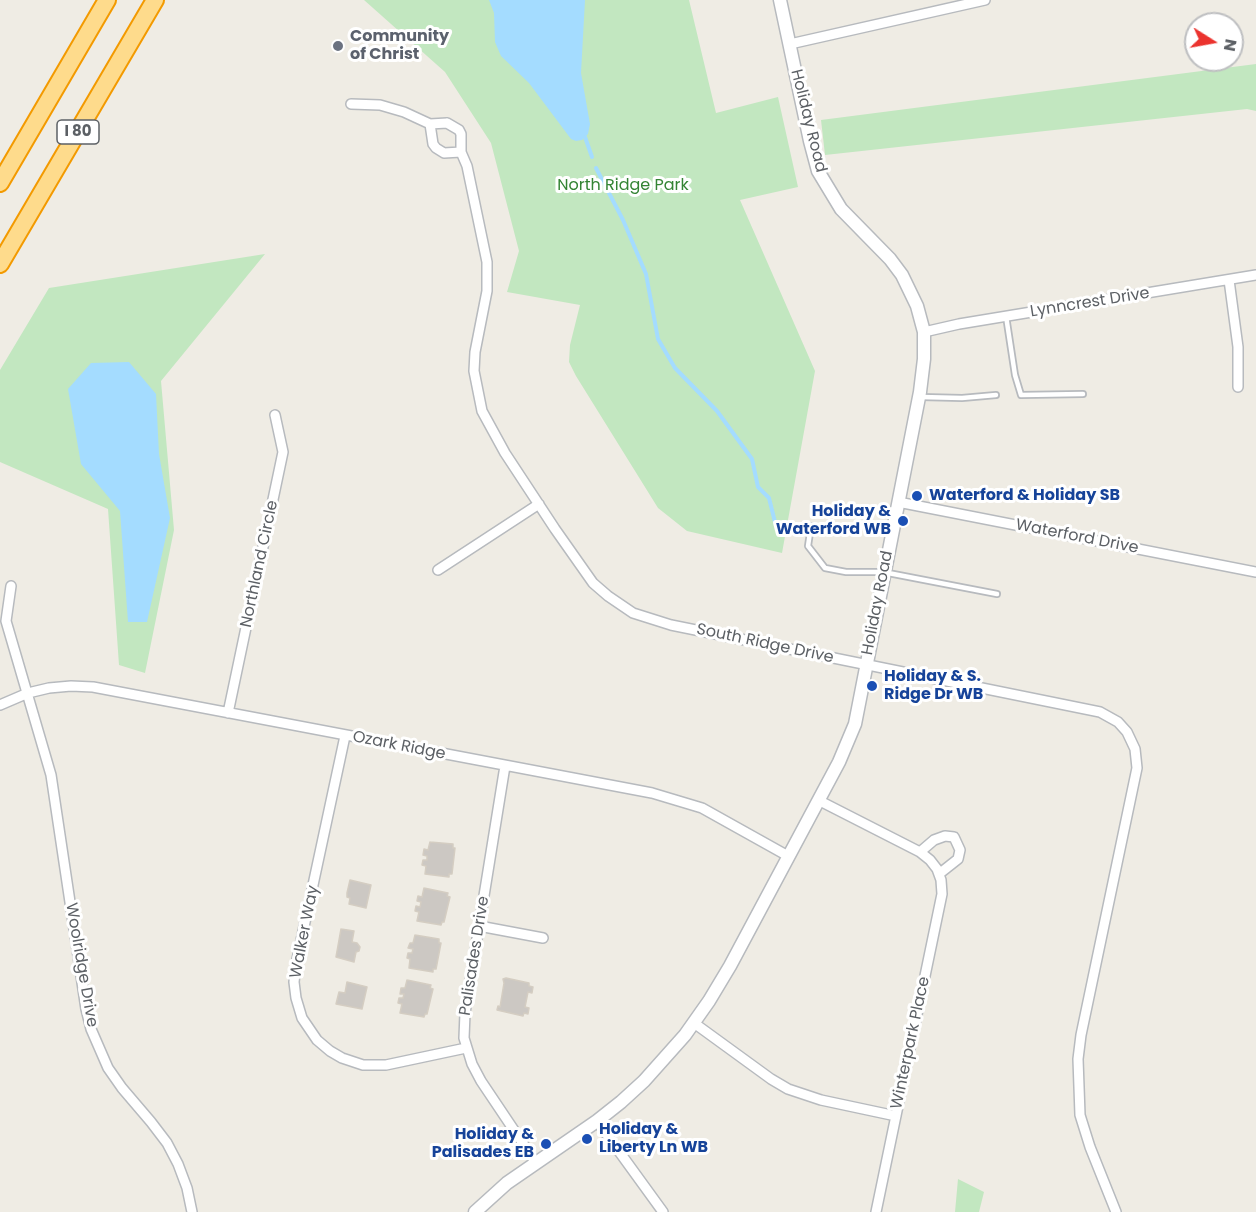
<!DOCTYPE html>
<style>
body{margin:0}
#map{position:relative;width:1256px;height:1212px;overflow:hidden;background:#efece4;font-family:Poppins,sans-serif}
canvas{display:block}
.north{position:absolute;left:1184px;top:12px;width:60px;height:60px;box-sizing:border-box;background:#fff;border:2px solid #bebfc1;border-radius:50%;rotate:101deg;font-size:16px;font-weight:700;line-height:24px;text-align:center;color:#5c6065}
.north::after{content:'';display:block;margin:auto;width:21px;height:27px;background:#eb332e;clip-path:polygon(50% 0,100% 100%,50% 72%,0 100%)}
</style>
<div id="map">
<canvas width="1256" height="1212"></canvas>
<div class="north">N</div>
</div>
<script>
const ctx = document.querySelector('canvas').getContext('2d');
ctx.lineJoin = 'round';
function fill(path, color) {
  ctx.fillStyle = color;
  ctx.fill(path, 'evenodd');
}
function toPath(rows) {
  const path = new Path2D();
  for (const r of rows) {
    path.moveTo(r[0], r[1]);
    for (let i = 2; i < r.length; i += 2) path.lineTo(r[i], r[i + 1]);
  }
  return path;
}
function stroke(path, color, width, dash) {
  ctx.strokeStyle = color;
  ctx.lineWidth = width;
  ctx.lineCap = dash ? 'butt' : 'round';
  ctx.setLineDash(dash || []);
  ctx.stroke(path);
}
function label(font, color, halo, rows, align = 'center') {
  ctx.font = font + ' Poppins,sans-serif';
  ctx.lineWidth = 6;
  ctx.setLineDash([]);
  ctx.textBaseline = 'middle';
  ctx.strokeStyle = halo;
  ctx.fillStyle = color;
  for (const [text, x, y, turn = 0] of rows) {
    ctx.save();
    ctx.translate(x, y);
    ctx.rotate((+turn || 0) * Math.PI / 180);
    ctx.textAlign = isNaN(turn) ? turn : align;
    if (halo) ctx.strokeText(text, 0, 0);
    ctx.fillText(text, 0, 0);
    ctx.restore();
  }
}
fill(toPath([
 [364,0,689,0,716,113,778,97,798,187,740,200,815,371,782,553,687,531,658,508,576,376,569,362,570,345,580,305,507,292,519,251,491,143,445,72],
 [1256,64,1256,111,1247,109,825,155,821,120],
 [265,254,161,381,174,530,145,673,119,665,108,509,0,462,0,370,49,288],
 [958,1179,984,1192,979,1212,955,1212]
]), '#c2e7c0');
fill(toPath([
 [489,0,585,0,581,73,590,124,588,134,582,140,576,141,571,139,529,83,501,56,495,42,494,13],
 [129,362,156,394,159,454,170,518,147,622,128,622,120,511,81,464,68,389,91,363]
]), '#a4dcff');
stroke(toPath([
 [585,137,592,157],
 [596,168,623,220,646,274,658,339,675,368,717,411,752,459,758,487,769,498,775,522]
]), '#a4dcff', 4);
const building = toPath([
 [430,842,453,844,453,848,455,848,452,874,449,874,449,877,425,874,426,866,422,865,423,860,427,860,427,856,423,855,424,849,428,850,430,842],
 [350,880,371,885,366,908,349,904,350,898,347,897,347,893,350,880],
 [424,888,448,893,447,896,450,897,444,922,442,922,441,925,417,921,419,912,415,911,416,906,420,907,421,902,417,901,418,896,422,897,424,888],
 [341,929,354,931,352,942,357,943,360,947,359,951,356,952,354,962,336,957,341,929],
 [415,935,439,939,439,943,441,943,436,969,433,969,433,972,409,968,410,959,407,958,408,953,412,953,413,949,408,948,410,943,413,943,415,935],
 [506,978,529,983,529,986,533,987,532,993,528,992,525,1007,529,1008,528,1014,524,1013,523,1016,497,1010,498,1006,500,1007,504,983,503,979,506,978],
 [407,980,431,985,430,988,433,989,427,1014,425,1014,424,1017,400,1013,402,1004,398,1003,399,998,403,998,404,994,400,994,401,988,405,988,407,980],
 [347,982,367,987,362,1009,336,1004,339,992,345,993,347,982]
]);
fill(building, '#ccc8c3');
stroke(building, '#d4cdc2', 1.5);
const service = toPath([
 [1006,316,1015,375,1021,395,1083,394],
 [921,397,962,398,996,395],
 [811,526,808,546,825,568,846,572,883,572,997,594]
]);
const minor = toPath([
 [790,44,985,0],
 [351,104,380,105,404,112,430,124],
 [447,123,459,130,461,134,461,152,444,153,436,148,433,144,430,124,447,123],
 [461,152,467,166,487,262,487,291,475,352,474,371,482,411,505,453,555,529,593,583,608,596,633,613,671,625,1100,712,1118,722,1127,732,1135,749,1137,768,1081,1035,1078,1059,1080,1115,1090,1147,1116,1212],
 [1229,280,1238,347,1238,387],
 [924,332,959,324,1256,275],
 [898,502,1256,572],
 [438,570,539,504],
 [11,586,6,621,51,775,86,1009,91,1029,108,1068,122,1088,151,1122,167,1143,178,1164,187,1188,192,1212],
 [0,705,28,693,49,688,71,686,93,687,652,793,702,808,788,856],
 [228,713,283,452,275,415],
 [345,736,296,964,294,982,296,998,302,1018,317,1040,330,1051,342,1058,363,1065,386,1065,466,1048],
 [505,766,465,1013,464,1038,472,1064,481,1081,536,1163],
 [818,800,920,852,930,860,937,869,941,880,942,894,876,1212],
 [920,852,934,840,945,836,954,837,960,850,958,859,939,874],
 [479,926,543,938],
 [694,1023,771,1079,788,1089,821,1100,896,1116],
 [597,1121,663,1212]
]);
const tertiary = toPath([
 [475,1212,507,1183,597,1121,621,1102,644,1081,685,1035,709,1001,730,966,839,762,855,724,920,392,924,359,924,332,917,306,902,275,890,259,841,209,818,171,810,141,780,0]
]);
const motorway = toPath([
 [0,183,107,0],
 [0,264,155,0]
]);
stroke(service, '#b7babe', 8);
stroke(minor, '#b7babe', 12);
stroke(tertiary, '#b7babe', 15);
stroke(motorway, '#f39a00', 20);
stroke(service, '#fff', 4.5);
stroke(minor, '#fff', 9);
stroke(tertiary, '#fff', 12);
stroke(motorway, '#fedb8c', 16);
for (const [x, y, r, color] of [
 [338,46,6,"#6b7280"],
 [917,496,6,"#1a4fb4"],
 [903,521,6,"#1a4fb4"],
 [872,686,6,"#1a4fb4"],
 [587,1139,6,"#1a4fb4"],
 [546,1144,6,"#1a4fb4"]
]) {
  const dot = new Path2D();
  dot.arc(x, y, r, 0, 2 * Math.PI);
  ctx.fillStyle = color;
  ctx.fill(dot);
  stroke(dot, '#fff', 2);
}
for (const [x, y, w] of [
 [78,132,42]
]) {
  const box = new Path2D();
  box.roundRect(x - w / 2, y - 12, w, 24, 4.5);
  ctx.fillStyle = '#fff';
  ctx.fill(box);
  stroke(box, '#5c6065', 1.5);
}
label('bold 15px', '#5c6065', null, [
 ["I 80",78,132]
]);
label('bold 16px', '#5b616d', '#fff', [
 ["Community",350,37],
 ["of Christ",350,55]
], 'left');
label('16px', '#5c6065', '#fff', [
 ["Holiday Road",808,121,76],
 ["Lynncrest Drive",1090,303,-9],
 ["Waterford Drive",1077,537,11],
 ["Northland Circle",260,564,-78],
 ["Holiday Road",878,603,-79],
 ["South Ridge Drive",765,644,12],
 ["Ozark Ridge",399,746,11],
 ["Walker Way",305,932,-79],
 ["Palisades Drive",475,956,-81],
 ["Woolridge Drive",81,965,80],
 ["Winterpark Place",911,1043,-78]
]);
label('16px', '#348434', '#fff', [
 ["North Ridge Park",623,186]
]);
label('bold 16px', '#164399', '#fff', [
 ["Waterford & Holiday SB",929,496],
 ["Holiday &",891,512,"right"],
 ["Waterford WB",891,530,"right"],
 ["Holiday & S.",884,677],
 ["Ridge Dr WB",884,695],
 ["Holiday &",599,1130],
 ["Liberty Ln WB",599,1148],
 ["Holiday &",534,1135,"right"],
 ["Palisades EB",534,1153,"right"]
], 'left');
</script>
